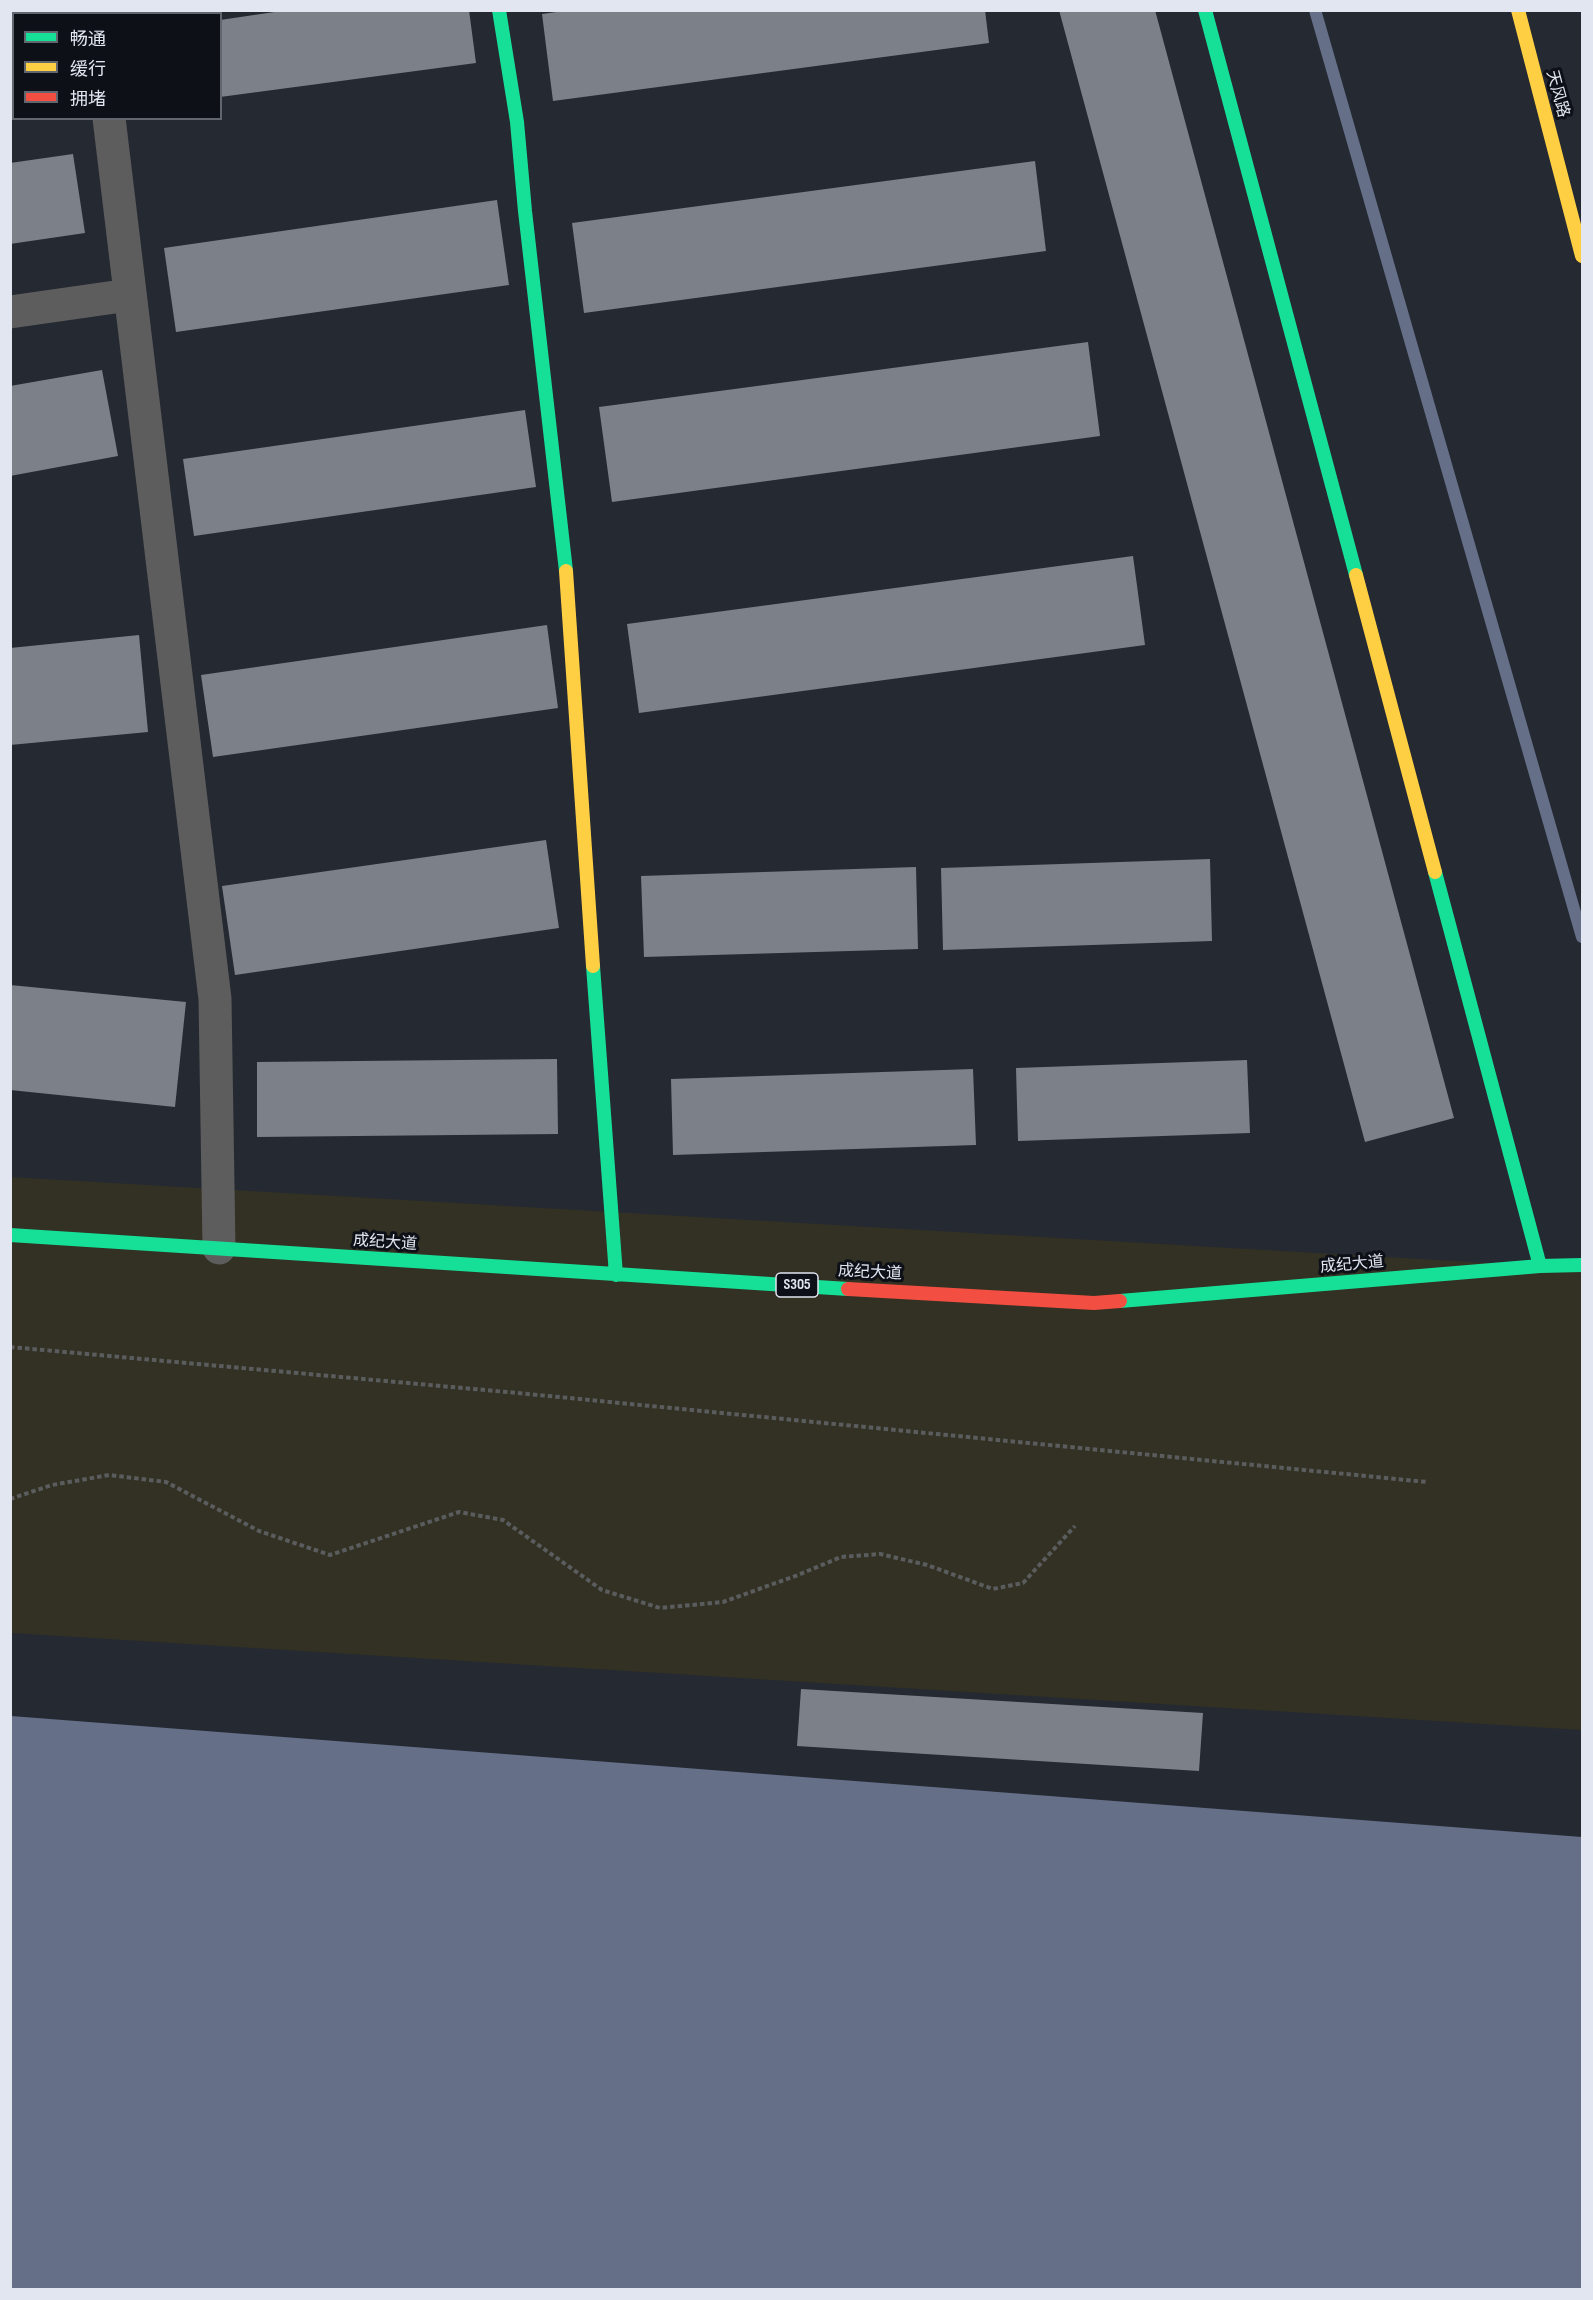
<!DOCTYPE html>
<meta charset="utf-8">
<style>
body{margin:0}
#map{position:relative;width:1593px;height:2300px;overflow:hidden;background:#252932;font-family:"Sofia Sans Condensed","Noto Sans SC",sans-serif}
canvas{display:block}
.frame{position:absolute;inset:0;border:12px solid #e1e6f1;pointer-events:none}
.legend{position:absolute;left:12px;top:12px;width:210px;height:108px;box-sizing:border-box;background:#0d1017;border:2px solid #62666e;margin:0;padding:8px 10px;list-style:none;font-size:18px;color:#e1e6f1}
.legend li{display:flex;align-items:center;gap:12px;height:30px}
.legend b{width:30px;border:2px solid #62666e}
</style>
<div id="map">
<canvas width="1593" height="2300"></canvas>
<div class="frame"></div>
<ul class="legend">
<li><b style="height:8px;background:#16e098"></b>畅通</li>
<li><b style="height:8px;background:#ffcf43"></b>缓行</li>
<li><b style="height:8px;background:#f24e42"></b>拥堵</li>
</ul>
</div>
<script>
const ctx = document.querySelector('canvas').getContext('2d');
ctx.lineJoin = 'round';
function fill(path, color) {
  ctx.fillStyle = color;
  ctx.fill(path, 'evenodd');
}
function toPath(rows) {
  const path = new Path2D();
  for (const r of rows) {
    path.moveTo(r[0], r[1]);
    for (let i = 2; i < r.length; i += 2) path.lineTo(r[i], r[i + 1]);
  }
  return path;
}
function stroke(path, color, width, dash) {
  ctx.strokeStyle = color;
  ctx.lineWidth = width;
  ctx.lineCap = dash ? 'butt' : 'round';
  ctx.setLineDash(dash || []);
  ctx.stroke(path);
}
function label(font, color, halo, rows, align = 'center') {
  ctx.font = font + ' "Sofia Sans Condensed","Noto Sans SC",sans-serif';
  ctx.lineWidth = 6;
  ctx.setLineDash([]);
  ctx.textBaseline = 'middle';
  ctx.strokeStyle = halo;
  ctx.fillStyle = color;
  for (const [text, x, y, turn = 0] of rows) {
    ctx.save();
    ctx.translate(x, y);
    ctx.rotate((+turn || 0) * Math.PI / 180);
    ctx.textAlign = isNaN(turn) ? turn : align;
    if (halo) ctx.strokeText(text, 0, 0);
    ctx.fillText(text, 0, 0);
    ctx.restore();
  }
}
fill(toPath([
 [10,1177,1540,1266,1582,1267,1582,1730,11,1633]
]), '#323124');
fill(toPath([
 [11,1716,1582,1837,1582,2289,11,2289]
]), '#656f88');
stroke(toPath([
 [1315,10,1582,937]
]), '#656f88', 12);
fill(toPath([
 [10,10,58,10,59,14,14,14,14,39,10,40],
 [288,10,469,10,476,63,220,97,220,20],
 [571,10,985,10,989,43,553,101,542,14],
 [1059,10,1155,10,1454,1118,1365,1142],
 [73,154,85,233,10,244,10,163],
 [1035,161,1046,251,584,313,572,223],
 [497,200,509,285,176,332,164,248],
 [1088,342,1100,436,612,502,599,407],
 [102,370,118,456,10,476,10,386],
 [525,410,536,487,194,536,183,459],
 [1133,556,1145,645,639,713,627,624],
 [547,625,558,708,213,757,201,675],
 [139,635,148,732,10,745,10,648],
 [546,840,559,928,235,975,222,886],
 [1210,859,1212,941,943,950,941,868],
 [916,867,918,949,644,957,641,876],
 [10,985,186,1002,175,1107,10,1090],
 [557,1059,558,1134,257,1137,257,1062],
 [1247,1060,1250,1133,1018,1141,1016,1068],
 [973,1069,976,1145,673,1155,671,1079],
 [801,1689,1203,1713,1199,1771,797,1746]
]), '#7b8089');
stroke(toPath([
 [10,1347,518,1393,1427,1482],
 [10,1499,52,1485,109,1475,166,1482,259,1531,330,1555,459,1512,503,1520,602,1590,660,1608,723,1602,798,1575,841,1557,880,1554,927,1565,993,1589,1023,1583,1075,1526]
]), '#5b5c5d', 4, [4.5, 3]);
stroke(toPath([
 [97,10,97,14],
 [10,91,14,90],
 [109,118,215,999,219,1248],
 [10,312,129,295]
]), '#5d5d5d', 33);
stroke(toPath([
 [499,10,517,122,525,211,566,571],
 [1205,10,1356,575],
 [1435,872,1540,1266],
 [593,966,616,1275],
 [10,1235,848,1289],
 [1120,1301,1540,1266,1582,1265]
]), '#16e098', 14);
stroke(toPath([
 [1518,10,1582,256],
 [566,571,593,966],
 [1356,575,1435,872]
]), '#ffcf43', 14);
stroke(toPath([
 [848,1289,1094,1303,1120,1301]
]), '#f24e42', 14);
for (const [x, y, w] of [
 [797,1285,42]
]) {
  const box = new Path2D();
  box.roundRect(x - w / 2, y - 12, w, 24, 4.5);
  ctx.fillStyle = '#0d1017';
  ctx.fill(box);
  stroke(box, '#e1e6f1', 1.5);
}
label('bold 15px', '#e1e6f1', null, [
 ["S305",797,1285]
]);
label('16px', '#e1e6f1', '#0d1017', [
 ["天风路",1557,94,75],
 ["成纪大道",385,1243,4],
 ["成纪大道",1352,1265,-5],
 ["成纪大道",870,1273,3]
]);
</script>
